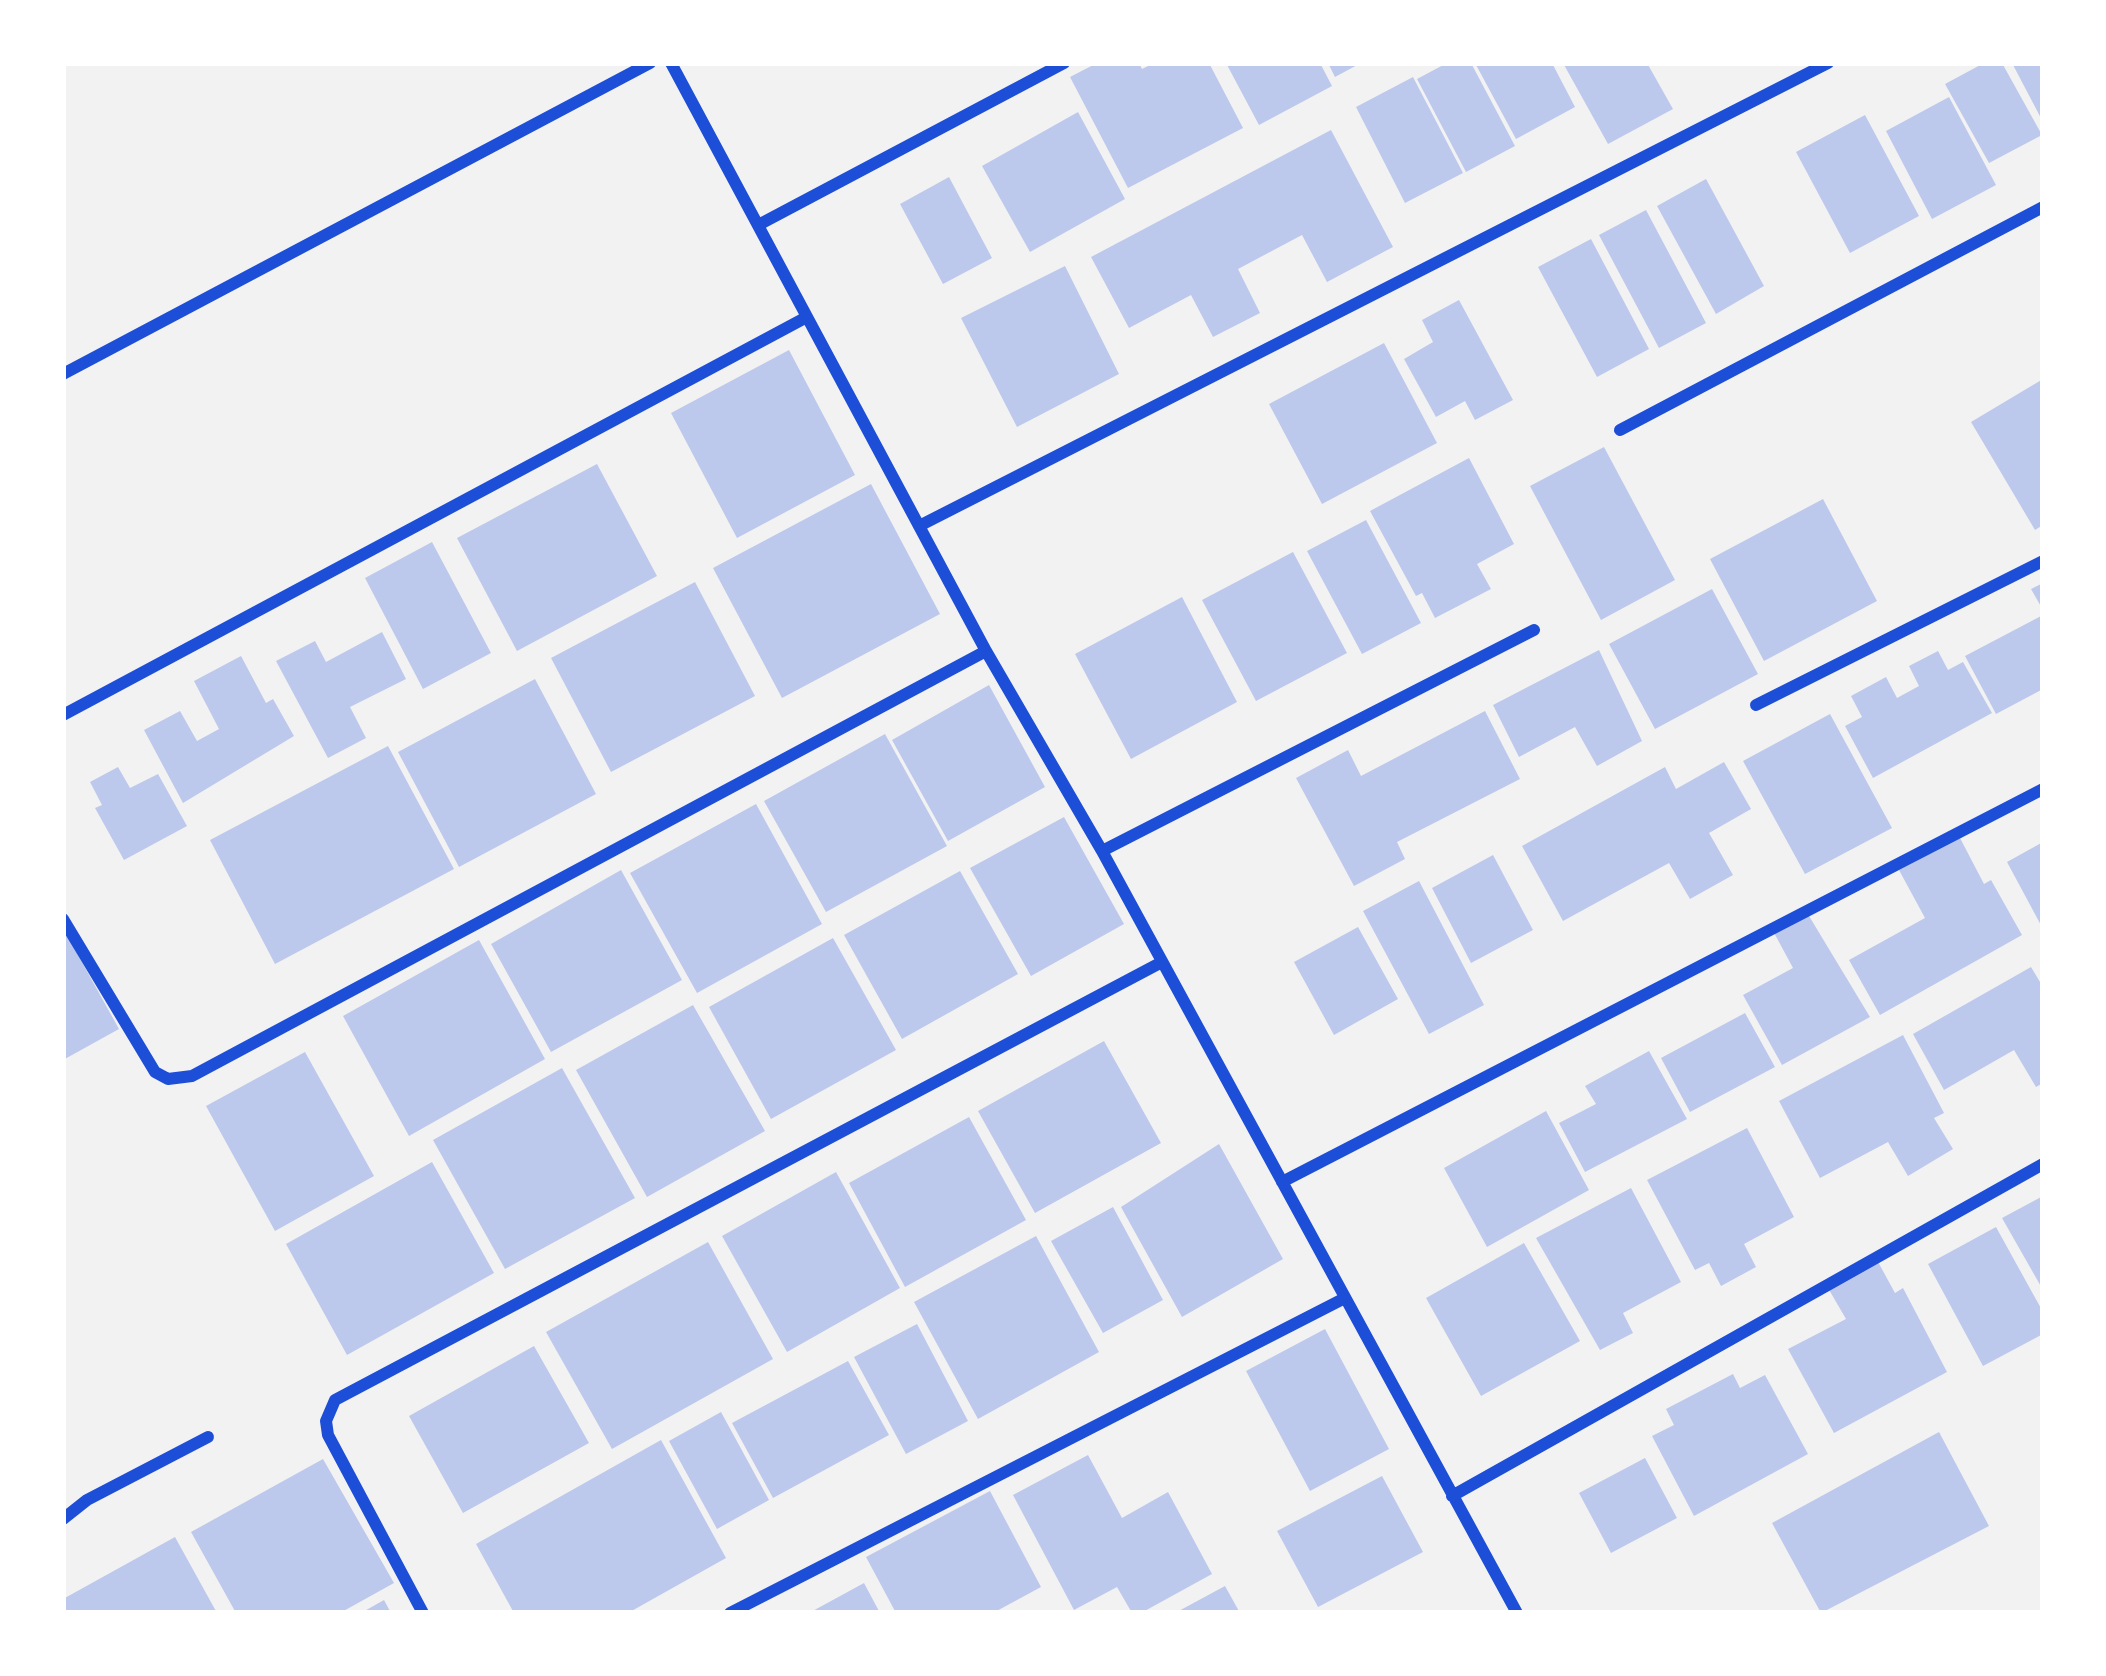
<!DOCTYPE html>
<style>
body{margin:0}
#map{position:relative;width:2106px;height:1676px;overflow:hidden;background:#f2f2f2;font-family:Manrope,sans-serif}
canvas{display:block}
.frame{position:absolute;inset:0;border:66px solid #fff;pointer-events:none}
</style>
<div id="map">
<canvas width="2106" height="1676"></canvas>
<div class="frame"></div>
</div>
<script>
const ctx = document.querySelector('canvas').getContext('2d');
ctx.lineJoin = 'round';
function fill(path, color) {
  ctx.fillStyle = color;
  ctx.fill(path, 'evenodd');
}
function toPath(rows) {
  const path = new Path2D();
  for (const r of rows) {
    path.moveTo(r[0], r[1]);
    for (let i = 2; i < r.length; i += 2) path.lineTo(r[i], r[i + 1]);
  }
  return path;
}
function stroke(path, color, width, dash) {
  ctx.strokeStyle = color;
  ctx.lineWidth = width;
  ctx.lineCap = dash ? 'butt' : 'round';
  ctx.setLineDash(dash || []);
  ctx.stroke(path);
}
fill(toPath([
 [1097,63,1139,63,1142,69,1154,63,1209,63,1243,128,1128,188,1070,77],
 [1226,63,1320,63,1332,86,1259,125],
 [1328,63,1361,63,1335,77],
 [1447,63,1471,63,1515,146,1466,172,1417,79],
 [1475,63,1552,63,1575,107,1516,139],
 [1563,63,1647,63,1673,109,1608,144],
 [1984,63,2002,63,2042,135,1989,163,1945,84],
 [2012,63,2043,63,2043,122],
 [1413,77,1463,173,1405,203,1356,107],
 [1949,97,1996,185,1932,219,1886,131],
 [1078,112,1125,199,1030,252,982,166],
 [1865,115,1919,216,1850,253,1796,152],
 [1331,130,1393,247,1327,282,1302,235,1238,269,1260,313,1213,337,1191,295,1129,328,1091,257],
 [949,177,992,258,943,284,900,204],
 [1706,179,1764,286,1716,314,1657,206],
 [1646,210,1706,323,1659,348,1599,235],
 [1591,239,1649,349,1597,377,1538,267],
 [1065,266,1119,374,1017,427,961,318],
 [1459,300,1513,400,1475,420,1465,401,1436,417,1404,359,1433,342,1422,320],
 [1384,343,1437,443,1322,504,1269,404],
 [789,350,855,475,737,538,671,413],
 [2043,379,2043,525,2035,530,1971,422],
 [1604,447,1675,580,1601,620,1530,486],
 [1469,458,1514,544,1477,564,1491,589,1435,618,1422,593,1416,596,1370,511],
 [597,464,657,576,517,651,457,538],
 [871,484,940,614,782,698,713,568],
 [1823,499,1877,601,1764,661,1710,559],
 [1366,520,1421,623,1362,654,1307,551],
 [432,542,491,653,423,689,365,578],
 [1293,552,1347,653,1256,701,1202,600],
 [695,582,755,696,611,772,551,658],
 [2043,583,2043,610,2031,589],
 [1712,589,1758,674,1655,729,1609,644],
 [1182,597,1237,702,1131,759,1075,654],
 [2043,615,2043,689,1996,714,1965,656],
 [382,632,406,679,350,707,366,738,328,758,276,661,315,641,326,662],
 [1599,650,1642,741,1597,766,1575,727,1519,757,1493,705],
 [1938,651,1948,670,1963,662,1992,713,1873,778,1845,726,1862,717,1851,696,1886,677,1897,698,1919,686,1909,666],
 [241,656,266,703,273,699,294,736,183,803,144,730,180,711,197,741,219,729,194,681],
 [535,679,596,794,459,867,398,752],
 [989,685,1045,787,948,841,892,740],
 [1485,711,1520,779,1397,842,1405,859,1354,886,1296,778,1348,750,1361,776],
 [1830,714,1892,828,1805,874,1743,761],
 [885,734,947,846,826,912,764,801],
 [388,746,454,869,275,964,210,840],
 [1724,762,1751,809,1709,833,1733,875,1690,899,1669,863,1563,921,1522,846,1665,767,1676,789],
 [118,767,130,788,158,774,187,826,124,860,95,808,102,805,90,782],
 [756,804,822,924,697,993,630,873],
 [1064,817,1124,924,1031,976,970,868],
 [1960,838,1984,884,1991,880,2022,935,1880,1015,1849,960,1925,918,1899,870],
 [2043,842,2043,929,2007,862],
 [1493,855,1533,930,1471,963,1432,888],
 [621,870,682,980,551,1052,491,944],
 [960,871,1018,974,902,1039,844,935],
 [1419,881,1484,1005,1429,1034,1363,911],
 [1806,911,1870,1017,1782,1065,1743,995,1793,968,1772,929],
 [1358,927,1398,999,1334,1035,1294,962],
 [63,928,119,1029,63,1060],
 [833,938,896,1050,771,1119,709,1007],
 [479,940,545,1059,409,1136,343,1016],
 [2031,967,2043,987,2043,1083,2036,1087,2014,1050,1944,1090,1913,1034],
 [693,1005,765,1131,647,1197,576,1070],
 [1745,1013,1775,1067,1690,1112,1661,1058],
 [1903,1035,1944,1113,1934,1118,1953,1149,1908,1176,1888,1142,1820,1178,1779,1101],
 [1104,1041,1161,1143,1035,1213,978,1111],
 [1649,1051,1687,1119,1585,1172,1559,1123,1596,1104,1585,1086],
 [305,1052,374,1176,275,1231,206,1106],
 [562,1068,635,1198,505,1269,433,1140],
 [1546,1111,1589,1190,1487,1247,1444,1168],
 [969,1117,1026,1220,905,1287,849,1183],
 [1747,1128,1794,1217,1744,1244,1756,1267,1721,1286,1709,1263,1695,1270,1647,1180],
 [1219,1144,1283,1259,1182,1317,1121,1207],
 [432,1162,494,1273,347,1355,286,1244],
 [836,1172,900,1288,787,1352,722,1236],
 [1631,1188,1681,1282,1623,1313,1633,1333,1600,1350,1536,1238],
 [2043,1196,2043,1290,2002,1218],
 [1113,1207,1163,1300,1103,1333,1051,1241],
 [1996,1227,2043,1312,2043,1334,1983,1366,1928,1264],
 [1036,1236,1099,1352,978,1419,914,1302],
 [708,1242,773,1359,612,1449,546,1332],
 [1524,1243,1580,1341,1481,1396,1426,1298],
 [1877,1260,1895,1293,1903,1288,1947,1372,1834,1433,1788,1349,1846,1319,1828,1288],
 [917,1324,968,1421,906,1454,854,1357],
 [1325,1329,1389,1449,1310,1491,1246,1371],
 [534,1346,589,1443,463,1513,409,1416],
 [848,1361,889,1435,773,1498,732,1423],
 [1733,1374,1740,1388,1765,1375,1808,1454,1694,1516,1652,1436,1674,1425,1666,1409],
 [721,1412,769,1500,717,1529,669,1441],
 [1939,1432,1989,1526,1821,1613,1772,1523],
 [661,1440,726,1558,628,1613,514,1613,476,1544],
 [1088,1455,1122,1518,1168,1492,1212,1574,1141,1613,1132,1613,1117,1587,1074,1610,1013,1495],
 [1645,1458,1677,1518,1611,1553,1579,1493],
 [323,1459,394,1583,340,1613,236,1613,191,1532],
 [1382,1476,1423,1552,1318,1607,1277,1531],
 [990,1491,1041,1587,993,1613,896,1613,866,1557],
 [175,1537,217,1613,63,1613,63,1599],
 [864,1583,880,1613,809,1613],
 [1225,1586,1240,1613,1175,1613],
 [384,1600,391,1613,361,1613]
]), '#bdc9ec');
stroke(toPath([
 [671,63,986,651,1102,851,1517,1613],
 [762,223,1064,63],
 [63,374,650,63],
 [1620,430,2043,207],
 [919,526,1828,63],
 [1756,705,2043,561],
 [63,715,805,318],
 [1102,851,1534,630],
 [63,919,155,1072,168,1079,192,1076,986,651],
 [1282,1182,2043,789],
 [1452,1496,2043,1164],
 [63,1519,87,1500,208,1437],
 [423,1613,328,1435,326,1421,335,1400,1162,962],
 [730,1613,1345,1298]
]), '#1d4ed8', 12);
</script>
